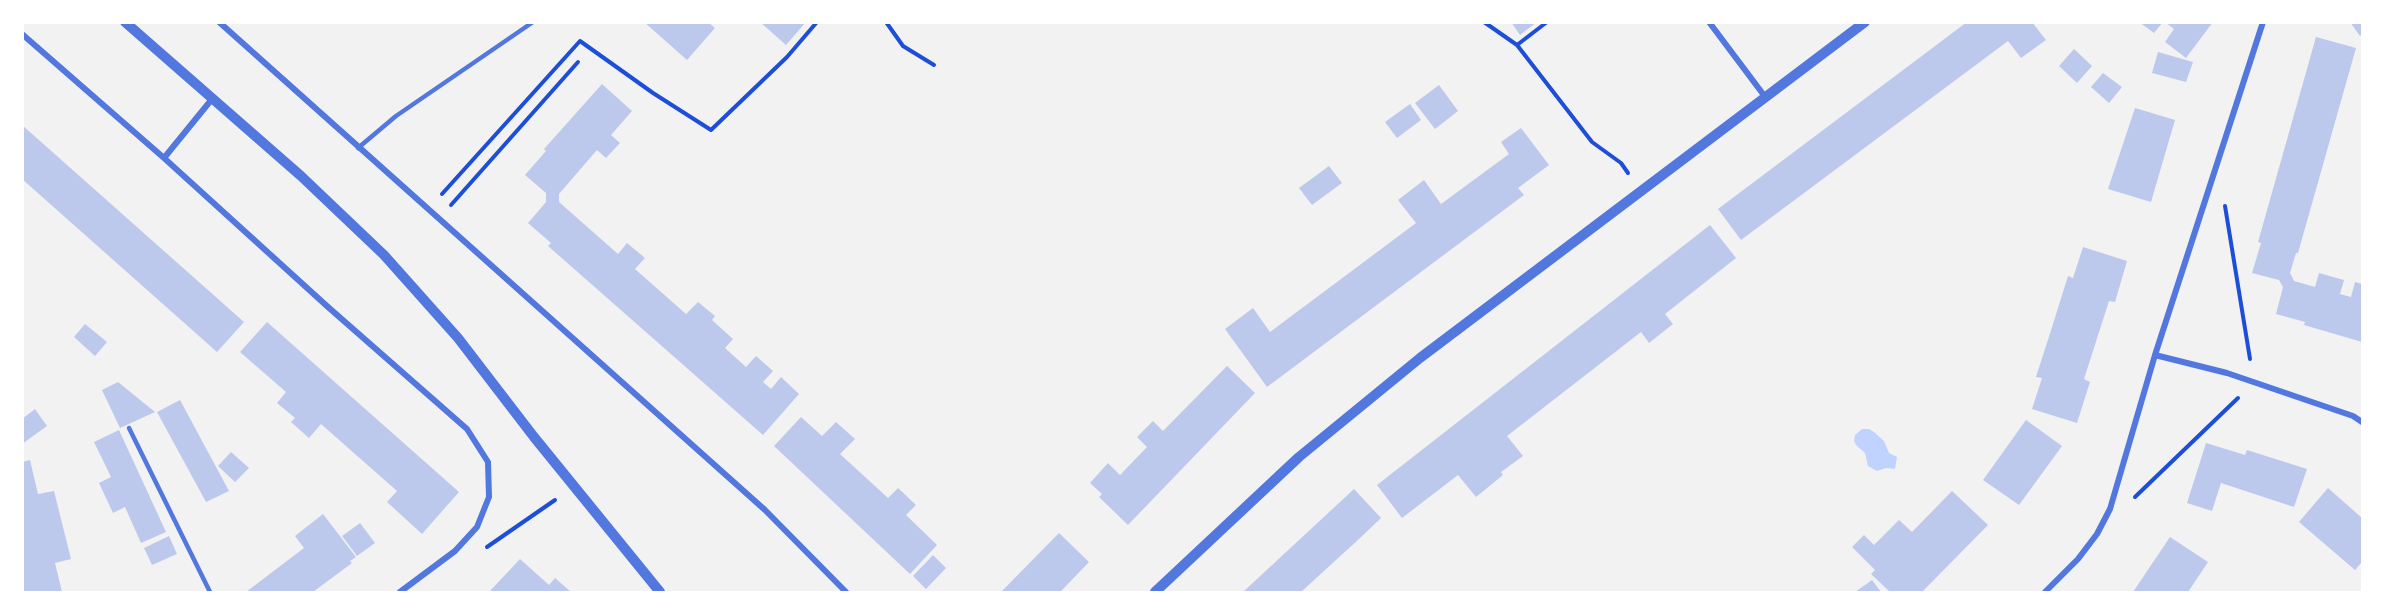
<!DOCTYPE html>
<style>
body{margin:0}
#map{position:relative;width:2385px;height:615px;overflow:hidden;background:#f2f2f2;font-family:"Crimson Pro",serif}
canvas{display:block}
.frame{position:absolute;inset:0;border:24px solid #fff;pointer-events:none}
</style>
<div id="map">
<canvas width="2385" height="615"></canvas>
<div class="frame"></div>
</div>
<script>
const ctx = document.querySelector('canvas').getContext('2d');
ctx.lineJoin = 'round';
function fill(path, color) {
  ctx.fillStyle = color;
  ctx.fill(path, 'evenodd');
}
function toPath(rows) {
  const path = new Path2D();
  for (const r of rows) {
    path.moveTo(r[0], r[1]);
    for (let i = 2; i < r.length; i += 2) path.lineTo(r[i], r[i + 1]);
  }
  return path;
}
function stroke(path, color, width, dash) {
  ctx.strokeStyle = color;
  ctx.lineWidth = width;
  ctx.lineCap = dash ? 'butt' : 'round';
  ctx.setLineDash(dash || []);
  ctx.stroke(path);
}
fill(toPath([
 [1862,429,1869,429,1874,432,1884,441,1889,453,1897,457,1895,469,1886,468,1877,471,1868,466,1865,453,1856,445,1854,441,1855,435]
]), '#bfd3fe');
fill(toPath([
 [644,22,708,22,715,28,687,60],
 [760,22,806,22,786,45],
 [1511,22,1537,22,1520,35],
 [1967,22,2032,22,2046,40,2021,58,2008,41,1741,240,1718,209],
 [2139,22,2163,22,2154,33],
 [2165,22,2213,22,2186,58,2165,42,2174,29],
 [2350,22,2362,22,2362,34,2360,36],
 [2316,37,2356,48,2298,253,2296,253,2290,273,2294,281,2315,287,2319,273,2344,280,2340,294,2351,297,2355,282,2362,284,2362,342,2304,325,2305,322,2276,314,2283,287,2279,280,2252,273,2261,243,2258,242],
 [2074,49,2092,66,2077,83,2059,66],
 [2158,52,2193,62,2186,82,2152,73],
 [2103,73,2122,87,2109,103,2091,87],
 [602,84,632,111,611,135,620,143,606,158,597,150,559,194,559,202,618,254,627,243,645,258,635,269,686,314,698,302,715,316,712,320,733,339,725,348,746,367,756,356,773,371,763,382,771,389,781,377,799,394,763,435,548,246,551,243,528,223,546,202,546,193,525,175,546,151,544,149],
 [1439,85,1458,111,1435,129,1415,103],
 [1410,104,1421,120,1397,138,1385,122],
 [2135,108,2175,120,2151,202,2108,189],
 [22,125,244,322,217,352,22,179],
 [1521,128,1549,165,1518,188,1524,195,1267,387,1225,329,1253,308,1270,332,1416,223,1398,200,1424,180,1441,204,1509,154,1501,142],
 [1329,166,1342,183,1312,205,1299,188],
 [1710,225,1736,258,1665,314,1673,324,1649,343,1641,332,1507,436,1523,456,1501,472,1503,475,1476,497,1458,475,1402,518,1377,485],
 [2083,247,2127,261,2115,302,2109,301,2084,379,2090,382,2077,423,2032,409,2042,378,2036,377,2053,324,2068,276,2073,278],
 [267,322,459,492,422,534,387,502,397,491,321,424,309,438,291,422,295,418,277,403,286,392,240,352],
 [85,324,107,342,95,356,74,337],
 [1227,366,1255,393,1128,525,1099,497,1102,494,1090,483,1108,463,1120,475,1147,447,1137,437,1153,421,1163,431],
 [118,382,155,412,120,428,102,390],
 [180,400,229,491,206,502,157,412],
 [35,409,47,426,22,444,22,419],
 [801,417,822,436,836,422,855,439,840,454,888,498,898,488,916,505,906,515,937,545,910,574,774,446],
 [2026,420,2062,446,2019,505,1983,480],
 [119,430,166,532,141,543,125,507,113,513,99,483,111,477,94,442],
 [2206,443,2245,455,2247,450,2307,469,2294,507,2221,483,2212,511,2187,503],
 [231,452,249,468,235,482,218,466],
 [30,460,38,494,54,491,71,559,55,563,62,592,22,592,22,462],
 [2328,488,2362,518,2362,562,2355,570,2299,522],
 [1354,489,1381,518,1359,539,1301,592,1243,592],
 [1952,491,1988,525,1922,592,1890,592,1871,574,1875,570,1852,547,1864,535,1874,545,1899,520,1912,532],
 [323,514,356,557,350,561,352,563,313,592,246,592,304,548,295,536],
 [360,523,375,543,357,556,342,536],
 [1059,533,1089,562,1065,587,1060,592,1001,592],
 [169,536,177,554,152,565,144,548],
 [2170,537,2208,562,2188,592,2133,592],
 [933,555,946,568,926,589,913,576],
 [520,559,549,585,555,578,571,592,489,592],
 [1872,580,1881,592,1855,592]
]), '#bdc9ec');
stroke(toPath([
 [886,22,903,46,934,65],
 [1484,22,1517,45,1592,142,1621,163,1628,173],
 [1517,45,1547,22],
 [442,194,580,41,653,93,711,130,787,57,817,22],
 [451,205,578,62],
 [2225,206,2250,359],
 [2135,497,2238,398],
 [487,547,555,500]
]), '#1d4ed8', 4);
stroke(toPath([
 [358,148,396,116,533,22],
 [129,428,210,592]
]), '#5277de', 4.5);
stroke(toPath([
 [219,22,765,510,846,592],
 [1709,22,1766,98],
 [22,34,164,158,328,307,467,429,488,462,489,497,477,527,455,551,400,592],
 [164,158,212,99],
 [2155,355,2227,373,2353,416,2362,422],
 [2045,592,2078,559,2097,534,2110,509,2155,355,2263,22]
]), '#5277de', 6);
stroke(toPath([
 [125,22,301,176,384,255,458,338,534,437,660,592],
 [1155,592,1299,457,1420,358,1865,22]
]), '#5277de', 10);
</script>
